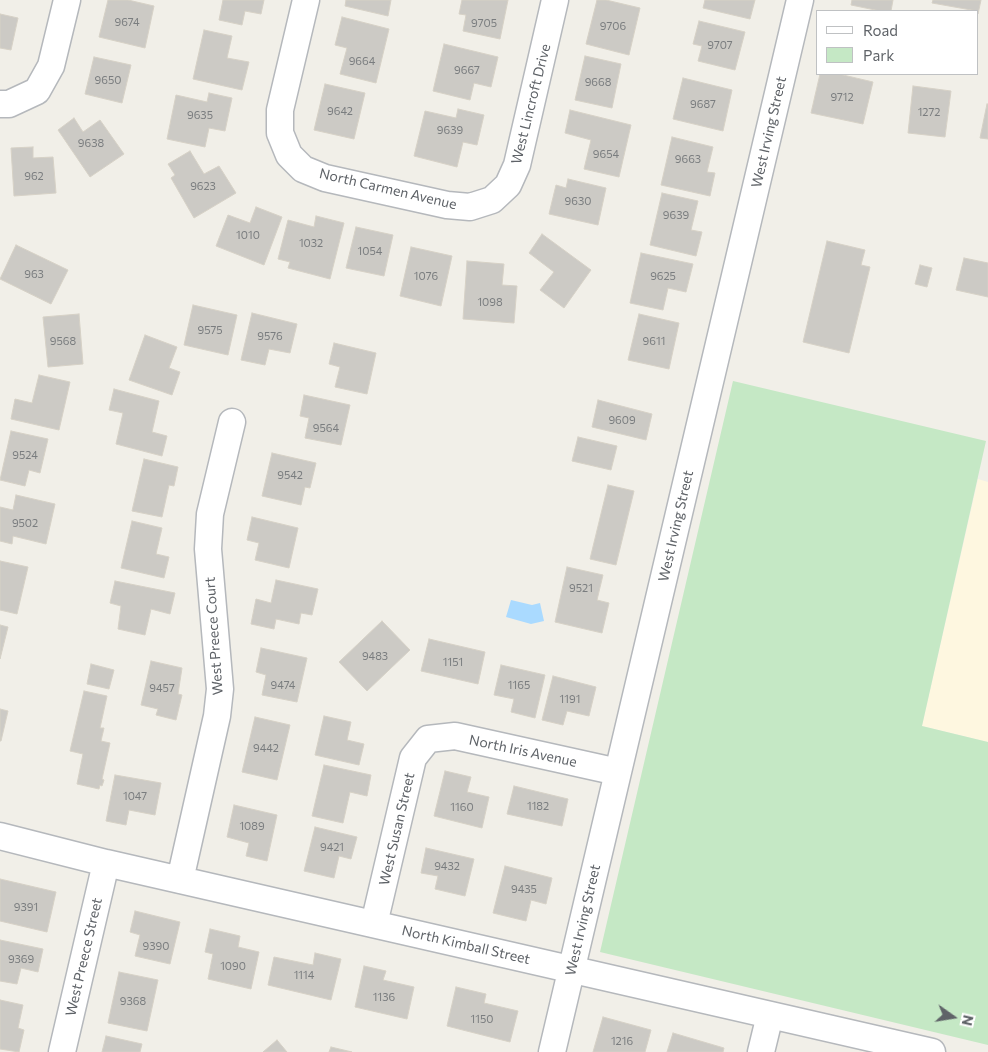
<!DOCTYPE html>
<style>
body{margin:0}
#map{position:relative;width:988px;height:1052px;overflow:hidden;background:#f1efe8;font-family:Commissioner,sans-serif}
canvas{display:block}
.legend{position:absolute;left:816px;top:10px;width:162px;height:65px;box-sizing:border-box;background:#fff;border:1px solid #bfc1c3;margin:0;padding:6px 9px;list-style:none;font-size:15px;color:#5f6368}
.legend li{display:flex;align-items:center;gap:10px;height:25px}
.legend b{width:25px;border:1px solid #bfc1c3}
.north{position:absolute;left:928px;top:992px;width:50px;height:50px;-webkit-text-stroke:4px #fff;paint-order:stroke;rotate:103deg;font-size:14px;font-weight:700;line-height:20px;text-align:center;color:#5f6368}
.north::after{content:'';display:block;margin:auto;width:18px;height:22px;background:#5f6368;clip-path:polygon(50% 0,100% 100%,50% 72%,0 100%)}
</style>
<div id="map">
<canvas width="988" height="1052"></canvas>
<ul class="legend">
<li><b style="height:6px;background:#fff"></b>Road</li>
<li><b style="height:14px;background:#c5e8c5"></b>Park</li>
</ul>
<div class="north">N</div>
</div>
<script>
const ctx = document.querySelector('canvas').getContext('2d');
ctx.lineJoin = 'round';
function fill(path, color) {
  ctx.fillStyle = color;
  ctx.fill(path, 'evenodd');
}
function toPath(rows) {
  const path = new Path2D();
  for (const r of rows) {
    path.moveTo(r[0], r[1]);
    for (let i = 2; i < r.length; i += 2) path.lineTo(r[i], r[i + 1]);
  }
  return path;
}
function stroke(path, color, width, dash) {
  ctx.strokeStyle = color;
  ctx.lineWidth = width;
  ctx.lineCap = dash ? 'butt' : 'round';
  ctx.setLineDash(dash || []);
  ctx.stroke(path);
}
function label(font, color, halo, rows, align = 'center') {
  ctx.font = font + ' Commissioner,sans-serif';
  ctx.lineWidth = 4;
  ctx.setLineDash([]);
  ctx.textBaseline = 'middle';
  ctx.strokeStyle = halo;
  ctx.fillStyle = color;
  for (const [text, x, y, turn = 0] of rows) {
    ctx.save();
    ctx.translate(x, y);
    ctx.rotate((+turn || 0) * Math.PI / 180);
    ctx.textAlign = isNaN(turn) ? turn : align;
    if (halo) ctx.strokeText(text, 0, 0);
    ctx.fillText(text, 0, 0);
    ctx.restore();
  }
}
fill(toPath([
 [978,479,988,482,988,742,922,726]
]), '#fef7e0');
fill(toPath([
 [733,381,986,441,922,726,988,742,988,1045,600,952]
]), '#c5e8c5');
fill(toPath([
 [511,600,532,605,540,603,544,621,531,624,506,617]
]), '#aadaff');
const building = toPath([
 [108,0,128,0,154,6,145,48,99,37,108,0],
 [223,0,264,0,261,14,245,11,242,25,219,20,223,0],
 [346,0,391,0,388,16,345,6,346,0],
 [462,0,508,0,500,39,463,31,466,15,459,14,462,0],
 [597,0,606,0,640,8,629,55,586,44,597,0],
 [705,0,755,0,750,19,703,8,705,0],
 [852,0,893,0,891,11,880,11,851,5,852,0],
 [933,0,981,0,978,14,977,11,932,3,933,0],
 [0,14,18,18,11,50,0,48,0,14],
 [342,17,389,29,376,83,340,74,347,48,335,45,342,17],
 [699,21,745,32,735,70,698,61,702,46,693,44,699,21],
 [204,30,232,36,227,58,249,62,242,90,193,79,204,30],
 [444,44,498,57,491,87,474,83,470,100,433,91,444,44],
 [585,56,621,64,612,108,575,100,585,56],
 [94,57,131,65,122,103,85,94,94,57],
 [820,74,839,74,873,82,863,124,811,113,820,74],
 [683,78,732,90,723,131,673,119,683,78],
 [325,84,365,93,354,139,314,130,325,84],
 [913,86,951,91,945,137,908,133,913,86],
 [209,93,232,98,225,131,209,128,205,147,167,139,176,95,207,102,209,93],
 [987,104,988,104,988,139,980,138,987,104],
 [458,109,484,115,477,145,463,142,457,167,414,156,425,111,456,118,458,109],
 [570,110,631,125,619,177,584,169,591,140,565,133,570,110],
 [74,118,83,132,100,120,124,154,90,177,58,130,74,118],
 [672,137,713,147,707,172,715,173,710,196,661,185,672,137],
 [33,147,33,158,53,157,56,193,14,196,11,148,33,147],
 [190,151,204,174,219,166,236,193,194,218,171,178,175,175,168,164,190,151],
 [568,179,606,188,598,225,549,214,556,185,566,188,568,179],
 [662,193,698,201,691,230,702,232,696,256,650,245,662,193],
 [256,207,282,217,264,265,216,246,228,215,250,223,256,207],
 [316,216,344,223,330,279,288,268,290,262,278,259,288,220,314,227,316,216],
 [356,227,393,235,384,276,346,268,356,227],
 [542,234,591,270,564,308,540,290,554,272,529,253,542,234],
 [827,241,865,250,861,265,870,267,849,353,803,342,827,241],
 [16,245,68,270,51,304,0,279,16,245],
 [411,247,452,256,441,306,400,296,411,247],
 [641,253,693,264,686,292,668,288,663,310,630,303,641,253],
 [964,258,988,263,988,297,956,290,964,258],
 [467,261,504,264,502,285,517,286,514,323,463,319,467,261],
 [920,265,932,268,927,287,915,284,920,265],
 [193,305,237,315,228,355,184,345,193,305],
 [252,313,297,324,290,353,269,349,265,365,241,360,252,313],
 [79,314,83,364,48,367,43,317,79,314],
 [639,314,679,323,669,369,628,360,639,314],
 [145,335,177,347,169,368,180,372,172,395,129,380,145,335],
 [334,343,376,353,367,394,335,387,340,367,329,364,334,343],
 [39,375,70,382,59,430,11,419,15,399,32,403,39,375],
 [114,389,159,401,152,432,167,436,162,456,116,444,123,413,109,410,114,389],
 [304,395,350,405,341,445,305,438,309,418,300,416,304,395],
 [598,400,652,414,646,440,592,427,598,400],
 [11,431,48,439,40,473,29,470,25,486,0,480,11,431],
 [578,437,617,446,611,470,572,461,578,437],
 [272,453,316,463,310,488,305,487,301,505,262,496,272,453],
 [144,459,178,467,174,486,169,485,162,517,132,511,144,459],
 [608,485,634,491,616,565,590,559,608,485],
 [16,495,55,504,46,544,13,536,12,544,0,541,0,507,13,510,16,495],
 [252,517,298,528,289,568,255,560,259,543,247,540,252,517],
 [132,521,162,528,156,554,169,557,164,578,121,568,132,521],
 [0,561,28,567,17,614,0,610,0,561],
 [567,567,603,575,597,600,609,603,602,633,555,622,567,567],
 [276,580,318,589,312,615,301,613,299,624,276,619,274,629,251,624,256,599,271,603,276,580],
 [115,581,175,593,170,614,151,609,145,635,118,629,121,606,110,603,115,581],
 [382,621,410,650,367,691,339,662,382,621],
 [0,625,8,627,0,659,0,625],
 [429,639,485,652,478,684,421,671,429,639],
 [261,648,307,658,297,702,262,695,266,675,256,672,261,648],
 [151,661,182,668,178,694,182,695,176,720,156,715,158,709,141,705,151,661],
 [91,664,114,670,109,689,87,684,91,664],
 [501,665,545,675,535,718,511,712,514,699,494,695,501,665],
 [553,676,596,687,589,716,567,711,563,725,542,720,553,676],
 [84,691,107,696,100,728,104,728,101,741,110,743,102,779,104,780,102,786,100,785,99,789,77,784,83,754,70,751,84,691],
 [0,709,8,711,1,741,0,741,0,709],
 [324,716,351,722,347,740,364,744,359,765,315,755,324,716],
 [255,717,290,725,277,780,242,772,255,717],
 [324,765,371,775,367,796,350,792,343,823,312,816,324,765],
 [445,771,471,777,467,792,489,797,482,828,434,816,445,771],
 [115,775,161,783,155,815,129,810,126,825,106,821,115,775],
 [514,786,568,799,562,826,507,814,514,786],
 [234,805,277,815,267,861,246,856,249,843,227,837,234,805],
 [315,827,357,837,351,859,339,856,334,878,304,871,315,827],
 [426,848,474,859,465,896,435,889,438,876,421,873,426,848],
 [505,866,552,878,546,904,531,900,526,921,493,913,505,866],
 [0,879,56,892,47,932,0,921,0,879],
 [135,911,180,922,170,964,135,956,140,935,130,932,135,911],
 [210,929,240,936,238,947,259,952,251,989,208,979,213,954,205,952,210,929],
 [0,940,43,949,38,972,21,968,17,984,0,981,0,940],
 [315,953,341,959,331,1000,268,985,274,957,313,965,315,953],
 [364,966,386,971,383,980,414,987,407,1019,355,1007,364,966],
 [119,972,158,980,147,1031,108,1023,119,972],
 [456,987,486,994,484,1003,518,1011,510,1042,447,1026,456,987],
 [0,1000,23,1005,18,1028,24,1030,19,1052,0,1049,0,1000],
 [603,1017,651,1030,645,1052,593,1052,603,1017],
 [673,1033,724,1048,723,1052,667,1052,673,1033],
 [106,1036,142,1044,140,1052,102,1052,106,1036],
 [277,1040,287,1052,263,1052,277,1040],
 [331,1047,352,1052,329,1052,331,1047]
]);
fill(building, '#cccac5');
stroke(building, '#d6d1c6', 1);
const minor = toPath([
 [306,0,280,110,280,133,289,155,303,169,325,178,447,205,470,207,492,200,508,185,517,165,555,0],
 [0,104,9,104,37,91,51,66,67,0],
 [0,836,106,863,932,1052],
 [180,880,217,716,220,689,208,549,210,514,232,422],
 [374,924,413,758,428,739,455,736,618,772],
 [62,1052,106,863],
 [552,1052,800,0],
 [761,1052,770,1015]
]);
stroke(minor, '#b5b8bc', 29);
stroke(minor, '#fff', 26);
label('11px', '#7a7d7f', null, [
 ["9674",127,22],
 ["9705",484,23],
 ["9706",613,26],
 ["9707",720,45],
 ["9664",362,61],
 ["9667",467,70],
 ["9650",108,80],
 ["9668",598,82],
 ["9712",842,97],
 ["9687",703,104],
 ["9642",340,111],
 ["1272",929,112],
 ["9635",200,115],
 ["9639",450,130],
 ["9638",91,143],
 ["9654",606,154],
 ["9663",688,159],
 ["962",34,176],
 ["9623",203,186],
 ["9630",578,201],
 ["9639",676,215],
 ["1010",248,235],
 ["1032",311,243],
 ["1054",370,251],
 ["963",34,274],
 ["1076",426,276],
 ["9625",663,276],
 ["1098",490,302],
 ["9575",210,330],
 ["9576",270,336],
 ["9568",63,341],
 ["9611",654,341],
 ["9609",622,420],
 ["9564",326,428],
 ["9524",25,455],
 ["9542",290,475],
 ["9502",25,523],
 ["9521",581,588],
 ["9483",375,656],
 ["1151",453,662],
 ["9474",283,685],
 ["1165",519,685],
 ["9457",162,688],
 ["1191",570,699],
 ["9442",266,748],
 ["1047",135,796],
 ["1182",538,806],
 ["1160",462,807],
 ["1089",252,826],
 ["9421",332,847],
 ["9432",447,866],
 ["9435",524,889],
 ["9391",26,907],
 ["9390",156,946],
 ["9369",21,959],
 ["1090",233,966],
 ["1114",304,975],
 ["1136",384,997],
 ["9368",133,1001],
 ["1150",482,1019],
 ["1216",622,1041]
]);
label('14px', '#5f6368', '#fff', [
 ["West Lincroft Drive",531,104,-76],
 ["West Irving Street",769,132,-77],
 ["North Carmen Avenue",388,189,13],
 ["West Irving Street",676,526,-77],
 ["West Preece Court",214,636,-94],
 ["North Iris Avenue",523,751,12],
 ["West Susan Street",397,829,-77],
 ["West Irving Street",583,920,-77],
 ["North Kimball Street",466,945,13],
 ["West Preece Street",84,957,-77]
]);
</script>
